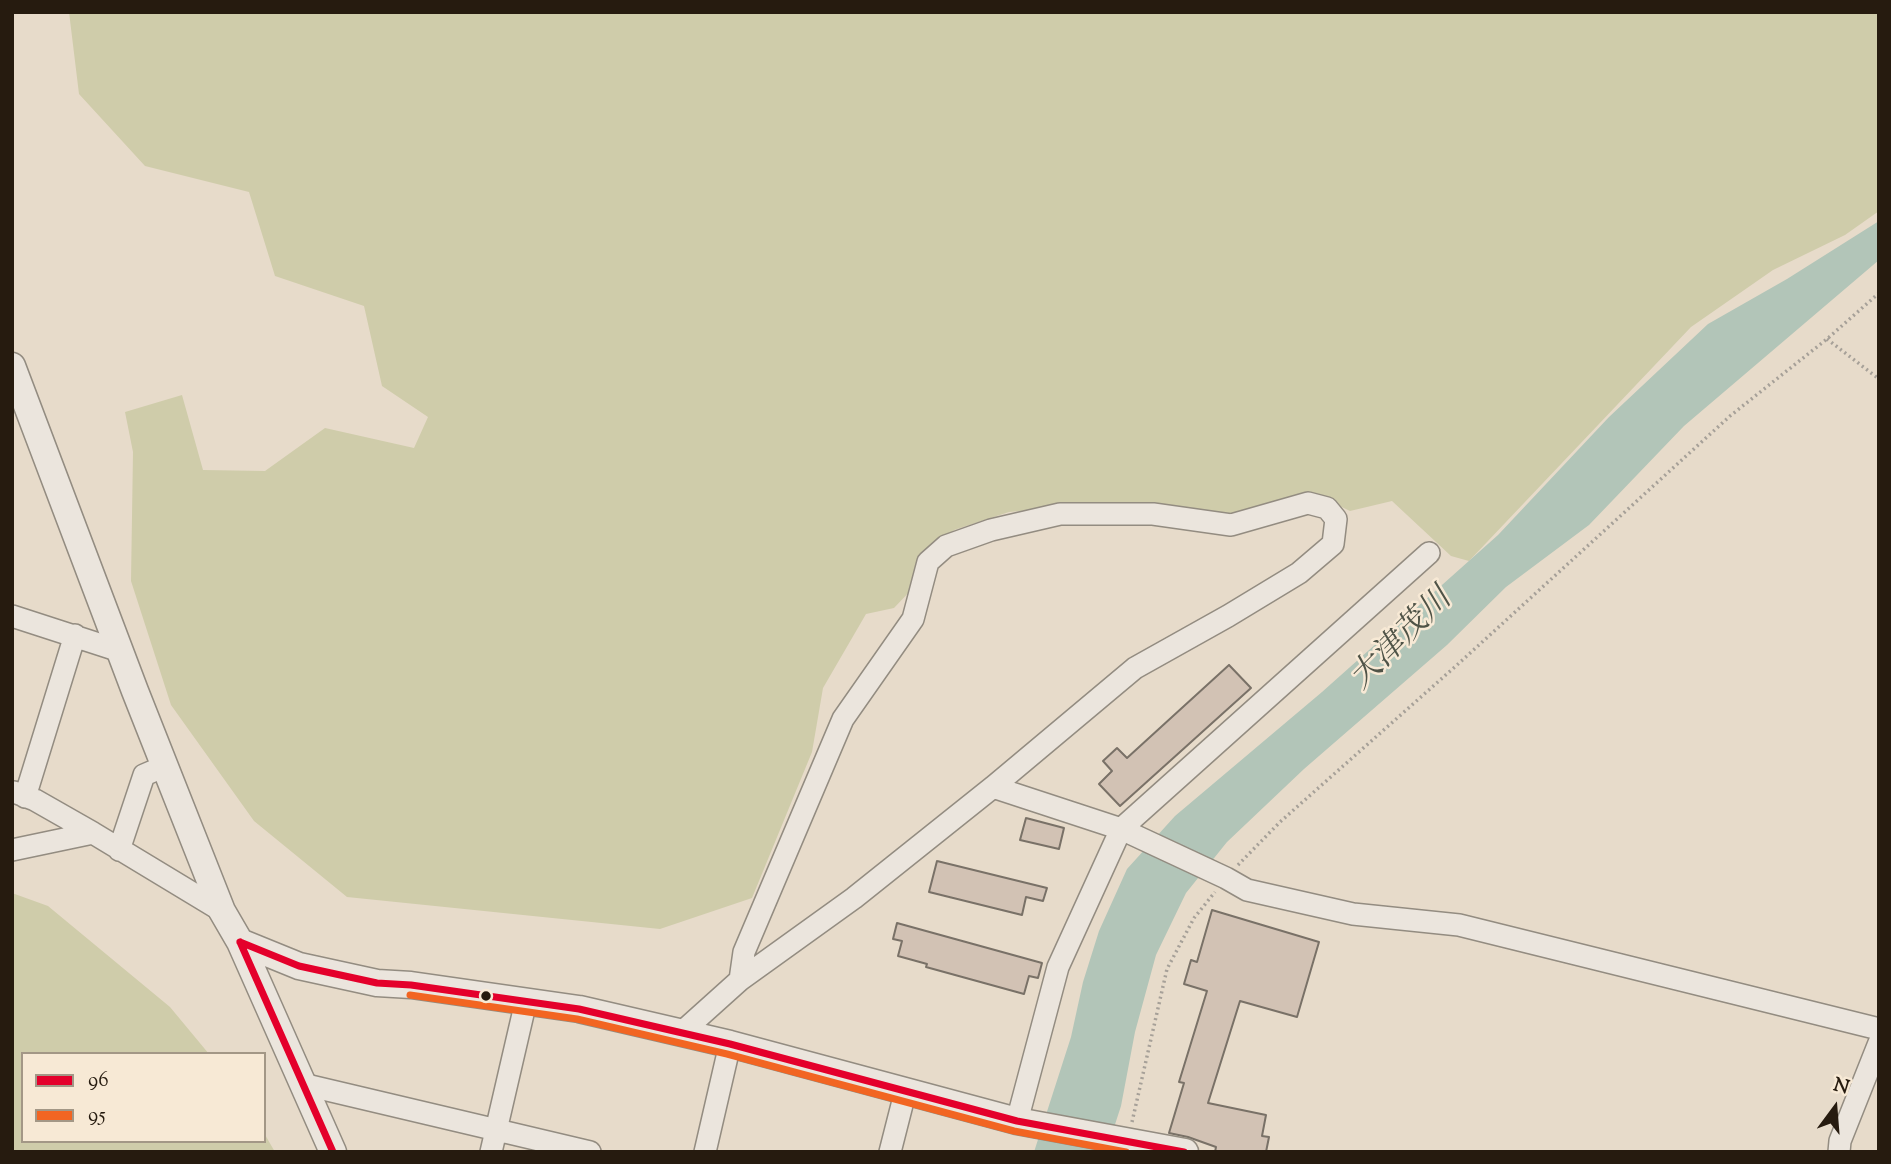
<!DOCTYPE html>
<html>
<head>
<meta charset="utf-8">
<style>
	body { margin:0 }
	#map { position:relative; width:1891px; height:1164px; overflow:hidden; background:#e7dbca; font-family:"Sorts Mill Goudy",serif }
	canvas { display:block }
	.frame { position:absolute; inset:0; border:14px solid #261b0f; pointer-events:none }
	.legend { position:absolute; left:21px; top:1052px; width:245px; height:91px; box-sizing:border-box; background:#f7e9d5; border:2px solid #a39786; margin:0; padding:9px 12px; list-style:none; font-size:21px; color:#261b0f }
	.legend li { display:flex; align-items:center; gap:14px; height:35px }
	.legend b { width:35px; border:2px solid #a39786 }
	.north { position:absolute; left:1800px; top:1073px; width:70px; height:70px; -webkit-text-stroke:5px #f7e9d5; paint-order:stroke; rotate:16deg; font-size:19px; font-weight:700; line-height:28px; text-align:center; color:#261b0f }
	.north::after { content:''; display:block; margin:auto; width:24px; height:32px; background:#261b0f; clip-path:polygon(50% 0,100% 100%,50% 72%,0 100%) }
</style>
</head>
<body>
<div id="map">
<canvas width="1891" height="1164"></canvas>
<div class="frame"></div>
<ul class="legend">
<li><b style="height:9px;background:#e4002b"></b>96</li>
<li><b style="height:9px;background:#f26522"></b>95</li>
</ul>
<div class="north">N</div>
</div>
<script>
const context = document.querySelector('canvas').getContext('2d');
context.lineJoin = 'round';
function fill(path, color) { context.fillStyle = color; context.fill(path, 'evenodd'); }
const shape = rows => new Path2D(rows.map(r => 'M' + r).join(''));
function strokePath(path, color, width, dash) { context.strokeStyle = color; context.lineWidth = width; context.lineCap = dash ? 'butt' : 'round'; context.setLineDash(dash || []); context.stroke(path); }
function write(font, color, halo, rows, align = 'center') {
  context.font = font + ' "Sorts Mill Goudy","Noto Serif JP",serif'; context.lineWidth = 5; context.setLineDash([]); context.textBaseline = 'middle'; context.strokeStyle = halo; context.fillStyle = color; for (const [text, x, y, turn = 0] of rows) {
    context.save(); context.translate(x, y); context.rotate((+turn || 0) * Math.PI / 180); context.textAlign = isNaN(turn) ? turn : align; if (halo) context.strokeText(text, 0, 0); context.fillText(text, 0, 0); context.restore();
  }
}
fill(shape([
	[69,12,1879,12,1879,211,1845,235,1773,270,1691,327,1469,561,1451,556,1392,501,1350,511,1317,495,1236,517,1088,505,1009,512,954,530,933,554,933,567,894,608,866,614,823,688,812,752,752,898,660,929,347,897,254,821,171,705,131,581,133,452,125,412,182,395,203,470,265,471,325,428,414,448,428,417,382,386,364,306,275,276,249,192,145,166,79,94],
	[12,893,48,906,170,1007,209,1054,23,1054,23,1141,264,1141,264,1133,275,1152,12,1152]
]), '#cfccaa');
fill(shape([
	[1879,221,1879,260,1684,426,1589,525,1506,587,1447,645,1304,769,1227,842,1186,893,1156,955,1135,1032,1121,1106,1106,1152,1034,1152,1071,1037,1083,982,1099,931,1127,869,1175,816,1322,692,1498,535,1609,417,1708,324,1787,279]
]), '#b2c5b8');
const building = shape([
	[1229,665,1251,688,1120,806,1099,784,1112,771,1103,761,1117,748,1127,758,1229,665],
	[1026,818,1064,828,1059,849,1020,840,1026,818],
	[937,861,1047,888,1043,901,1026,897,1022,915,929,892,937,861],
	[1212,910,1319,942,1297,1017,1240,1001,1208,1103,1266,1115,1262,1136,1269,1137,1266,1152,1215,1152,1216,1147,1188,1137,1169,1133,1184,1083,1179,1082,1207,991,1184,984,1191,960,1197,962,1212,910],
	[897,923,1042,963,1038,978,1029,976,1024,994,926,967,927,964,898,956,902,941,893,939,897,923]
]);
fill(building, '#d2c2b4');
strokePath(building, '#797167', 2);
const minor = shape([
	[12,616,120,651],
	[993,787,1121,829,1226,878,1247,890,1353,914,1459,925,1879,1029],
	[14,792,35,800,93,833],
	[25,797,75,635],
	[12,850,93,833,222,911],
	[119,850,144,775,165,766],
	[681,1033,740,980,854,898,993,787,1135,668,1228,616,1299,573,1333,544,1336,519,1327,508,1308,503,1231,525,1153,514,1060,514,991,530,946,546,928,562,913,619,843,719,744,952,740,980],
	[302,1084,590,1152],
	[1017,1121,1058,967,1121,829,1429,553],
	[491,1152,526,1001],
	[705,1152,730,1044],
	[890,1152,905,1093],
	[1839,1152,1840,1141,1879,1043]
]);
const tertiary = shape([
	[12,366,135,691,222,911,240,942,333,1152],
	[240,942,299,966,377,983,411,985,579,1009,730,1044,1017,1121,1185,1152]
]);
strokePath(minor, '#938c81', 24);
strokePath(tertiary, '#938c81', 29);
strokePath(shape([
	[1827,339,1879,379],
	[1238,865,1280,822,1457,665,1730,416,1827,339,1879,293],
	[1132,1122,1167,969,1194,918,1215,892]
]), '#a6a098', 3.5, [2, 3.5]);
strokePath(minor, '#ebe5dd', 21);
strokePath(tertiary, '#ebe5dd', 26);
strokePath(shape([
	[240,942,299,966,377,983,411,985,579,1009,730,1044,1017,1121,1184,1152],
	[240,942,333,1152]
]), '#e4002b', 7);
strokePath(shape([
	[410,995,577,1019,727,1054,1014,1131,1126,1152]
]), '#f26522', 7);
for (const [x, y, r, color] of [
	[486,996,6,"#261b0f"]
]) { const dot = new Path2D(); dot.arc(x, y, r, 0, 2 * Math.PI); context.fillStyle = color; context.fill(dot); strokePath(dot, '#f7e9d5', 2.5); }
write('italic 32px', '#4f5347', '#f7e9d5', [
	["大津茂川",1403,641,-45]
]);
</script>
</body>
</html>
